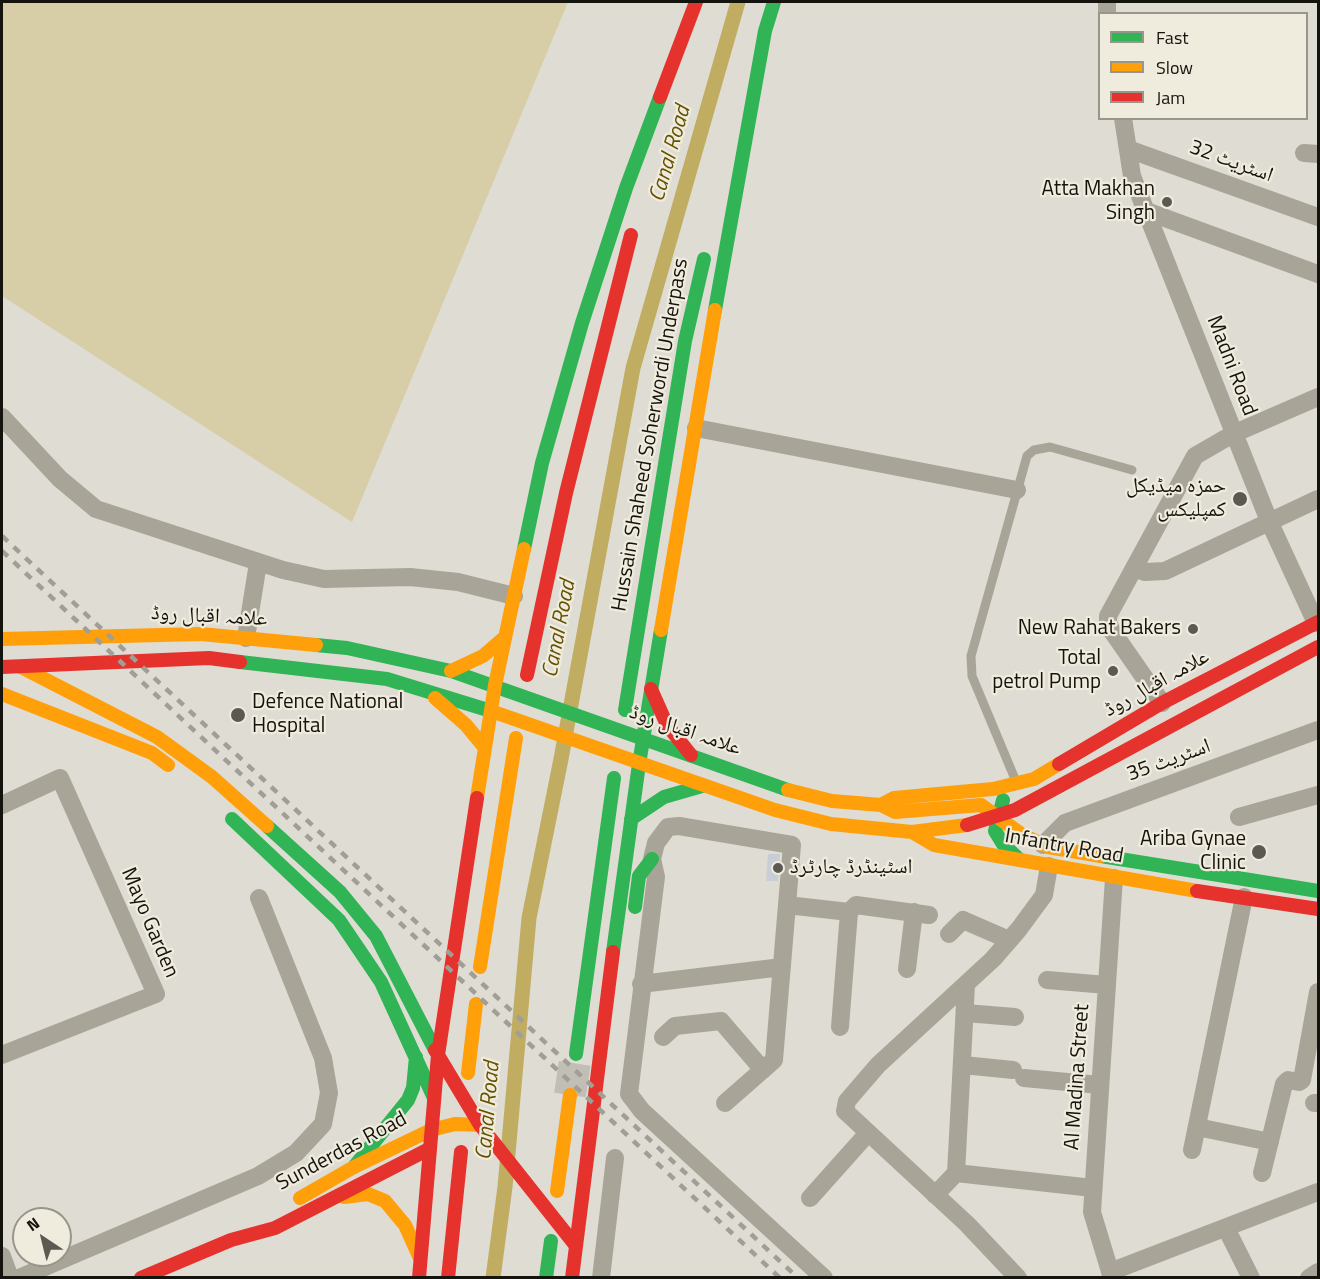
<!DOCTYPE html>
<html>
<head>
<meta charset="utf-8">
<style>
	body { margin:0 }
	#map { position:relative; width:1320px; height:1279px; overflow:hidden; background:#dfdcd4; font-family:"Titillium Web",sans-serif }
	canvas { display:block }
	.frame { position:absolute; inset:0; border:3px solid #15130e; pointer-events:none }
	.legend { position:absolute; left:1098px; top:12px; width:210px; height:108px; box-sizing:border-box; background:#f0ecdd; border:2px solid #98958a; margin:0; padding:8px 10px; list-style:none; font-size:18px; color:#15130e }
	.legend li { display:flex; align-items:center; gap:12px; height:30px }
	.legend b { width:30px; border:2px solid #98958a }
	.north { position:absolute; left:12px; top:1207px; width:60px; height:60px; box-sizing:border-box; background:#f0ecdd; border:2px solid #98958a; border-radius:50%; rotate:325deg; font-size:16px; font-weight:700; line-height:24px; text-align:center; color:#15130e }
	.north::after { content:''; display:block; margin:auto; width:21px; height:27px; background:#5c5953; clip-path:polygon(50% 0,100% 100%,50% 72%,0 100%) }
</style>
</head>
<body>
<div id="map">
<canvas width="1320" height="1279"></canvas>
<div class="frame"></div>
<ul class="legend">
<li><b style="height:8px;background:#30b455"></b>Fast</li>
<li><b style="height:8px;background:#ff9f0a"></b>Slow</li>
<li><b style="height:8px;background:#e5322d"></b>Jam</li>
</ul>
<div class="north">N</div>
</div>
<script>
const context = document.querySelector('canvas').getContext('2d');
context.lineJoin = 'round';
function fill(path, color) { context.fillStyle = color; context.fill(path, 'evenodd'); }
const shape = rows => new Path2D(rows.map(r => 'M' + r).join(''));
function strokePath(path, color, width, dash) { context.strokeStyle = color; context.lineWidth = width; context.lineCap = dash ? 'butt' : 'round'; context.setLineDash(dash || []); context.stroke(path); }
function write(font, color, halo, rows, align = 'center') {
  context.font = font + ' "Titillium Web","Noto Naskh Arabic",sans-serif'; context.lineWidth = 4.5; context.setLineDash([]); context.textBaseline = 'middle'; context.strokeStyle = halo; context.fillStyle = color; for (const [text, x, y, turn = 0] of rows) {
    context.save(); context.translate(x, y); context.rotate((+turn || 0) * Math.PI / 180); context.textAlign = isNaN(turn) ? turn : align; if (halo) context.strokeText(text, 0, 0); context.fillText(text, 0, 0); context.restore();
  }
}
fill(shape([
	[2,2,568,2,352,522,2,296]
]), '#d7cda7');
strokePath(shape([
	[493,1278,505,1187,529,918,561,759,633,368,738,2]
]), '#c0ad61', 15);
fill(shape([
	[768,854,780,854,778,881,766,881]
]), '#c9cdd6');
strokePath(shape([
	[570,1095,576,1054]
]), '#c1beb6', 32, [32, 16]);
strokePath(shape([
	[1015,779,972,676,971,656,1027,456,1034,450,1050,447,1132,470]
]), '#a8a598', 9);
strokePath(shape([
	[1107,2,1107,14],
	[1123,118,1132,176,1269,521,1316,623],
	[1128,149,1318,217],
	[1304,153,1318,154],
	[1146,211,1318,274],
	[2,417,60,479,96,509,283,570,324,579,410,577,458,582,514,596],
	[696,428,1017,490],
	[1134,568,1145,572,1165,571,1318,499],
	[246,638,258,563],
	[1162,703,1112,631,1108,623,1108,616,1195,456,1233,434,1318,397],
	[2,805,60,778,156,994,2,1055],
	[1239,817,1318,795],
	[1043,845,1065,823,1318,730],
	[787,905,849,912,856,905,929,915],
	[949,934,963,920,1009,940],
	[907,969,914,912],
	[1047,980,1107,985],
	[641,984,782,967],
	[965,1013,1015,1017],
	[840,1027,849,912],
	[663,1037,675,1026,721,1021,763,1070],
	[963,1065,1013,1070],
	[1024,1078,1100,1085],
	[725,1103,774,1060,792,845,679,826,668,827,656,843,652,859,656,877,629,1094,642,1111,824,1278],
	[1314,1103,1318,1103],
	[1197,1127,1270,1142],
	[1192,1150,1244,897],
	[956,1173,1093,1188],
	[1262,1173,1284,1084,1288,1080,1299,1082,1302,1080,1318,992],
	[935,1195,956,1173,966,985],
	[810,1198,868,1133],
	[1226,1228,1251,1278],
	[2,1256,10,1278],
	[1110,1272,1318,1192],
	[19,1278,258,1176,296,1153,323,1124,329,1093,323,1058,259,898],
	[601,1278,615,1158],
	[1018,1278,967,1224,845,1111,847,1101,878,1065,993,959,1019,929,1044,895,1049,866],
	[1112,1278,1092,1212,1114,878],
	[1309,1278,1318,1272]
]), '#a8a598', 18);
strokePath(shape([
	[715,310,765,31,774,2],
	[524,549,542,463,582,323,626,188,660,97],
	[316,645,347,648,451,671,788,790],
	[240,662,387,679,491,711],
	[625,710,685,341,704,259],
	[1003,800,995,831,1003,844,1020,860],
	[232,819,339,920,381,982,434,1098],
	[631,819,664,797,702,786],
	[267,826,340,892,376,936,435,1050],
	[1101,856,1318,891],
	[635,907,639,876,652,859],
	[613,952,639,764,661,630],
	[576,1054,614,778],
	[354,1167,408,1100,413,1088,416,1057],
	[546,1278,551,1241]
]), '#30b455', 14);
strokePath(shape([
	[661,630,715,310],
	[2,639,201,634,316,645],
	[21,667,157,737,212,777,267,826],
	[451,671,483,656,505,637],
	[2,694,152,753,168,765],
	[435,698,466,725,485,748],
	[491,711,775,810,831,824,912,832,967,825],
	[788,790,832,801,881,805,894,798,993,789,1034,779,1059,764],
	[477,798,495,685,524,549],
	[881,805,895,812,981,805,1021,834,1048,847,1101,856],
	[912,832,934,845,1197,891],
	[480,967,516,738],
	[468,1073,476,1004],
	[557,1191,570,1095],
	[344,1197,368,1194,385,1201,405,1225,419,1256],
	[300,1198,354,1167,431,1130,455,1124,480,1125]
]), '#ff9f0a', 14);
strokePath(shape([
	[660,97,696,2],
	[2,667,209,658,240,662],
	[527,675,566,493,631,235],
	[651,689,667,725,691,755],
	[1059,764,1162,703,1318,622],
	[967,825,1015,810,1318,647],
	[1197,891,1318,909],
	[435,1050,480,1125,576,1246],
	[141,1278,231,1240,275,1228,429,1149],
	[419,1278,438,1055,477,798],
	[448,1278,461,1152],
	[572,1278,613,952]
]), '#e5322d', 14);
strokePath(shape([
	[2,536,798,1278],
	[2,551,780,1278]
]), '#a09e95', 4.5, [8, 8]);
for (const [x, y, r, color] of [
	[1167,202,6,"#5c5953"],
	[1240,499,8,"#5c5953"],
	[1193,629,6,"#5c5953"],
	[1113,671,6,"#5c5953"],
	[238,715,8,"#5c5953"],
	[1259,852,8,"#5c5953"],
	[778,868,6,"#5c5953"]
]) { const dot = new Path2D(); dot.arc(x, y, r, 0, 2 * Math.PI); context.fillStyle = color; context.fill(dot); strokePath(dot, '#f0ecdd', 2); }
write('21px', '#15130e', '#f0ecdd', [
	["اسٹریٹ 32",1231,162,20],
	["Madni Road",1231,366,69],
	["Hussain Shaheed Soherwordi Underpass",651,435,-80],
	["علامہ اقبال روڈ",209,617,3],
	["علامہ اقبال روڈ",1157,684,-29],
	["علامہ اقبال روڈ",685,731,19],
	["اسٹریٹ 35",1169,761,-20],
	["Infantry Road",1064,847,10],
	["Mayo Garden",149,923,67],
	["Al Madina Street",1078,1077,-86],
	["Sunderdas Road",342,1152,-28]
]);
write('21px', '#15130e', '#f0ecdd', [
	["Atta Makhan",1155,190],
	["Singh",1155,214],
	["حمزہ میڈیکل",1226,487],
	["کمپلیکس",1226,511],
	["New Rahat Bakers",1181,629],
	["Total",1101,659],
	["petrol Pump",1101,683],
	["Defence National",252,703,"left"],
	["Hospital",252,727,"left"],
	["Ariba Gynae",1246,840],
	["Clinic",1246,864],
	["اسٹینڈرڈ چارٹرڈ",790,868,"left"]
], 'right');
write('italic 22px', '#645200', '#f0ecdd', [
	["Canal Road",671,154,-74],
	["Canal Road",560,629,-79],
	["Canal Road",489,1111,-85]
]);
</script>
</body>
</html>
